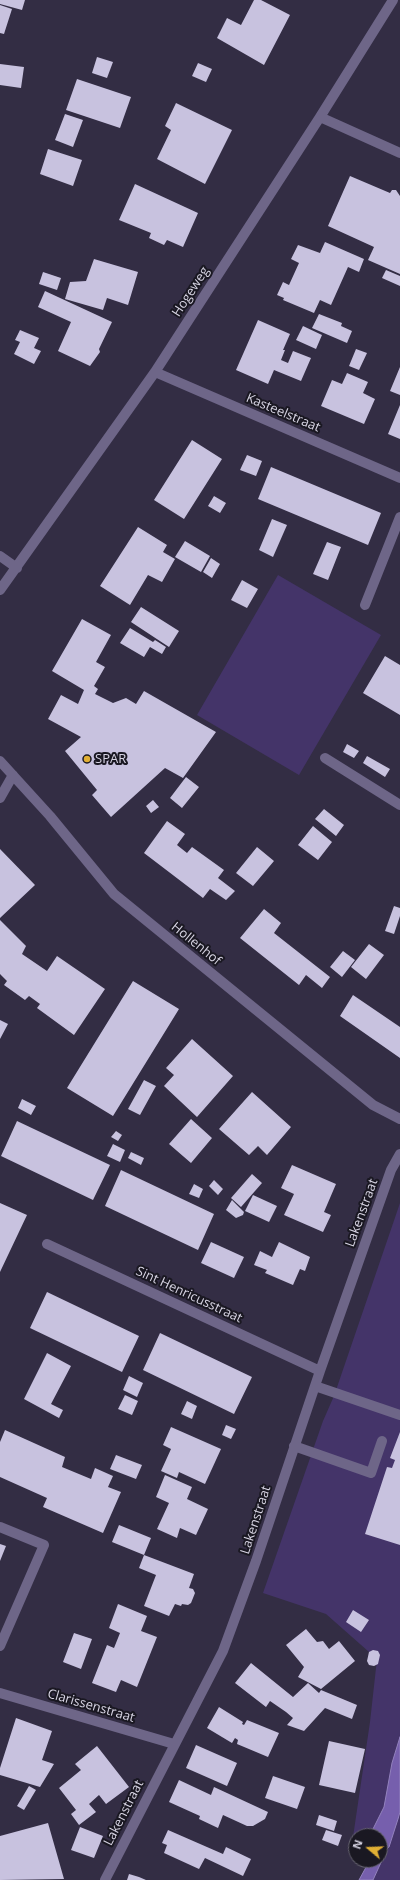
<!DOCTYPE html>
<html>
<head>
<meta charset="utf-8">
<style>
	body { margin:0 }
	#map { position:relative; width:400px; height:1880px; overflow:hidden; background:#332d44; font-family:"Open Sans",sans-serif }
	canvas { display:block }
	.north { position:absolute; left:348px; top:1828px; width:40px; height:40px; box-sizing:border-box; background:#1a1822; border:1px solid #666470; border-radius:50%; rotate:289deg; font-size:11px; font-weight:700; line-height:16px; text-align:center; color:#d8d5e4 }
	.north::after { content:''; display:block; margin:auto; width:14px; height:18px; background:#e1af34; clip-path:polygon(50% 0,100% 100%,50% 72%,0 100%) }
</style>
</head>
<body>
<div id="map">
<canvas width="400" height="1880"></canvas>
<div class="north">N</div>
</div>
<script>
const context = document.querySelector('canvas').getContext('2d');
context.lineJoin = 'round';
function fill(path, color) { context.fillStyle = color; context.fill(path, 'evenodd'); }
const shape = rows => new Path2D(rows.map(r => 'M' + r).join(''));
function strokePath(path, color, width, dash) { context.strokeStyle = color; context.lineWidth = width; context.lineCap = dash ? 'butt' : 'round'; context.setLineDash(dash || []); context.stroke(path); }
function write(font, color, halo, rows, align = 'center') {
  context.font = font + ' "Open Sans",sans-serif'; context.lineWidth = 4; context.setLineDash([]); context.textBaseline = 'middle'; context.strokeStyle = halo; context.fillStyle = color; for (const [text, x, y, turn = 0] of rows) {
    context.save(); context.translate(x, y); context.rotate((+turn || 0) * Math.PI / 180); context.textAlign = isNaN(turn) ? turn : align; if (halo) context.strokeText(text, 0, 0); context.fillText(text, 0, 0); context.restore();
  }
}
fill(shape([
	[278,575,381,635,299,775,197,715],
	[400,1203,400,1880,364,1880,380,1860,380,1836,356,1836,356,1841,353,1837,370,1722,377,1659,326,1614,263,1593,323,1421,334,1396]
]), '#443469');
const water = shape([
	[400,1737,400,1812,398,1819,389,1847,382,1852,383,1858,373,1880,359,1880,370,1860,380,1860,380,1836,371,1836,371,1833,384,1807,392,1763,400,1737]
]);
fill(water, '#765fad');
strokePath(water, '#9382be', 1);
fill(shape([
	[0,0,25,0,22,10,0,4],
	[254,0,261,0,290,15,264,65,217,38,227,18,241,25],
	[0,5,12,9,4,34,0,33],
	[97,57,113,62,107,78,92,73],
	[198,63,212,69,206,82,192,76],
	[0,64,24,67,21,88,0,85],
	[77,79,131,97,120,128,66,110],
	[176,103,232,130,205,184,157,159,171,130,165,126],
	[65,114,83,120,73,147,55,140],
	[48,149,82,160,73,186,40,174],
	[350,176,390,193,392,190,396,190,400,196,400,274,368,260,374,247,328,226],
	[135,184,198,213,183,247,167,240,164,245,149,238,151,233,119,220],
	[325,242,364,259,359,272,348,267,331,305,320,300,314,313,283,300,284,298,277,295,283,282,289,285,299,263,291,259,298,245,320,253],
	[94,259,138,272,128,305,107,298,103,310,65,299,70,282,86,281],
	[386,270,400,276,400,286,382,278],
	[43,272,61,278,57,290,39,284],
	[45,291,112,322,99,349,100,352,90,366,58,351,71,322,38,307],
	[319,314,342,323,341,326,352,331,347,343,312,328],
	[258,320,290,334,283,350,285,350,281,360,288,363,293,351,311,358,301,381,274,370,268,384,236,370],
	[303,326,322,335,316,349,296,340],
	[20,330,39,338,34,348,41,351,34,364,14,354,20,342,15,340],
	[356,349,367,353,359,370,349,366],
	[400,367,400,395,390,391],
	[347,373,368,382,363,393,375,399,364,424,321,406,332,380,342,384],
	[400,405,400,439,388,434],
	[192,440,222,459,184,519,154,500],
	[247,455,262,461,256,476,240,470],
	[271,467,381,513,368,545,258,499],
	[214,496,226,503,220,513,208,506],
	[272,519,287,525,273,557,259,550],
	[138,527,167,545,163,552,175,559,162,582,148,575,130,605,100,586],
	[185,541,210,556,201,572,175,557],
	[327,542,341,547,328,580,313,574],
	[211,558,220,564,212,578,203,572],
	[242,580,258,589,247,608,231,600],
	[141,607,179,631,169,647,131,622],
	[82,619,111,635,96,662,105,667,94,686,98,689,95,694,113,703,126,698,136,704,144,691,216,732,183,778,165,768,111,817,92,795,97,790,65,751,81,737,48,719,61,695,78,704,84,690,52,671],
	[130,628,153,642,155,640,166,647,162,654,150,647,144,657,120,643],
	[385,656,400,665,400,715,363,693],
	[347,744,359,751,354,758,343,752],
	[367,756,390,769,385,777,363,763],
	[186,777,199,787,182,808,170,798],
	[153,800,159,807,151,813,146,806],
	[324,809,344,825,336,836,315,819],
	[167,821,185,834,177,845,187,853,192,847,224,870,218,878,235,891,226,900,210,889,203,898,144,853],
	[313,826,332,842,318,860,298,845],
	[257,847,274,861,253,886,236,873],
	[0,849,35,885,0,918],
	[394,906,400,908,400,916,394,934,385,931],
	[264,909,281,923,274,933,330,977,322,988,306,975,299,985,240,938],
	[0,920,26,946,22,954,47,971,57,956,105,989,74,1035,37,1008,40,1004,29,996,25,1000,4,985,7,981,0,974],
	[369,944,384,955,366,979,351,967],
	[343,951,355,960,342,977,330,967],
	[133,981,179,1009,113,1116,67,1088],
	[353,995,400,1027,400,1058,340,1016],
	[0,1020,8,1024,0,1039],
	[192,1039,233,1076,197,1117,164,1086,174,1075,166,1068],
	[144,1080,156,1086,140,1115,128,1109],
	[252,1092,291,1127,267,1155,258,1146,249,1155,219,1129],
	[22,1099,36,1106,31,1115,18,1108],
	[191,1119,212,1138,191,1163,169,1144],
	[17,1121,110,1165,93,1200,1,1156],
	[116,1131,122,1135,118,1141,111,1137],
	[113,1144,125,1150,120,1162,107,1156],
	[131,1152,144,1158,141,1165,128,1158],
	[292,1165,336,1184,324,1212,331,1215,323,1232,284,1215,294,1194,281,1188],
	[121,1170,214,1214,198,1250,105,1206],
	[252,1174,262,1183,241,1207,231,1198],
	[214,1180,223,1189,218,1195,209,1186],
	[194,1184,203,1189,199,1198,189,1194],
	[253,1195,277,1206,269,1222,245,1211],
	[232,1200,244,1212,243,1215,236,1218,226,1210],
	[0,1203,27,1215,0,1272],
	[211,1242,244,1257,234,1278,201,1263],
	[279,1242,310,1257,305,1271,300,1269,293,1285,265,1273,267,1270,254,1265,260,1251,272,1257],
	[47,1292,139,1336,122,1372,30,1328],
	[160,1333,252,1377,234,1414,143,1370],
	[47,1353,71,1366,51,1404,63,1410,59,1418,24,1399],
	[129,1376,143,1383,137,1397,123,1390],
	[125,1395,138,1401,132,1415,118,1409],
	[187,1401,197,1406,192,1419,181,1414],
	[226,1425,236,1429,231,1439,222,1435],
	[171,1427,221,1449,205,1484,179,1472,177,1478,161,1471,171,1449,163,1445],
	[5,1430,65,1457,62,1467,91,1479,95,1468,113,1476,108,1487,121,1492,103,1533,43,1507,47,1498,0,1477,0,1442],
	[400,1432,400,1545,365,1534,387,1467,392,1468,395,1460,390,1458],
	[116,1455,142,1465,136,1479,110,1469],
	[165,1475,192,1487,187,1499,208,1509,196,1535,180,1528,177,1538,157,1529,169,1503,156,1497],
	[119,1525,151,1538,144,1555,112,1542],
	[0,1544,6,1546,0,1561],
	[144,1555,194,1574,189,1588,193,1589,195,1593,191,1603,188,1605,182,1604,181,1606,175,1604,169,1616,144,1606,156,1575,139,1568],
	[118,1604,147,1616,141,1631,157,1637,137,1687,121,1680,116,1692,92,1683,107,1645,114,1648,120,1633,109,1628],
	[353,1610,369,1620,361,1632,346,1622],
	[306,1629,317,1642,323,1641,329,1649,339,1641,355,1661,321,1689,298,1677,304,1667,286,1645],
	[74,1633,92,1639,81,1669,63,1662],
	[373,1650,378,1651,380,1655,378,1664,374,1666,369,1665,367,1661,369,1652],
	[251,1663,293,1697,308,1683,319,1693,321,1690,357,1705,352,1719,325,1708,304,1731,287,1725,293,1718,286,1712,270,1701,266,1707,235,1683],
	[219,1707,243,1722,242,1724,244,1725,247,1720,279,1733,268,1757,237,1744,238,1740,235,1738,232,1743,207,1728],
	[16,1718,52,1731,42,1760,54,1764,40,1787,0,1775,0,1768],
	[329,1741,365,1749,355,1793,319,1785],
	[196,1745,237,1763,227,1786,186,1768],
	[97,1746,129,1787,106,1804,99,1795,89,1804,96,1812,79,1825,71,1814,76,1810,59,1788,81,1770,75,1764],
	[273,1776,305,1787,297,1809,265,1798],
	[179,1780,211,1795,214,1787,268,1812,265,1819,253,1826,247,1826,223,1815,218,1828,199,1819,200,1816,169,1802],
	[29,1786,36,1790,24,1810,17,1806],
	[319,1815,337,1821,334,1831,316,1825],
	[48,1823,64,1879,0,1880,0,1836],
	[80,1827,103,1836,94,1858,71,1850],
	[168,1830,223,1854,226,1847,251,1859,243,1876,205,1858,199,1869,164,1853,167,1845,162,1843],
	[326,1830,342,1835,338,1846,322,1840],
	[129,1874,139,1877,146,1880,127,1880]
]), '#c8c2df');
strokePath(shape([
	[320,117,400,153],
	[155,372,400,478],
	[0,556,17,568],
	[0,590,155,372,320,117,393,0],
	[365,605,400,517],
	[325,758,400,805],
	[0,761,50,816,114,894,373,1105,400,1119],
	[0,798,13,775],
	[47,1244,320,1371],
	[315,1386,400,1415],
	[294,1446,371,1473,382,1441],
	[0,1527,44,1545,0,1646],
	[0,1693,174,1744],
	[105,1880,223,1651,256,1561,320,1371,391,1170,400,1154]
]), '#6e6688', 10);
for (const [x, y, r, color] of [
	[87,759,4,"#e1af34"]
]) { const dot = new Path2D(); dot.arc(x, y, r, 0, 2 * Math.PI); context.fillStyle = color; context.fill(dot); strokePath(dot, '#1a1822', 1.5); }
write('13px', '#d8d5e4', '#1a1822', [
	["Hogeweg",191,292,-57],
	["Kasteelstraat",283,413,23],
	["Hollenhof",196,944,39],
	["Lakenstraat",362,1213,-70],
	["Sint Henricusstraat",189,1295,25],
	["Lakenstraat",256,1520,-72],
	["Clarissenstraat",91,1706,16],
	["Lakenstraat",124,1813,-63]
]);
write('13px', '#d8d5e4', '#1a1822', [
	["SPAR",95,759]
], 'left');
</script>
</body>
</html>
